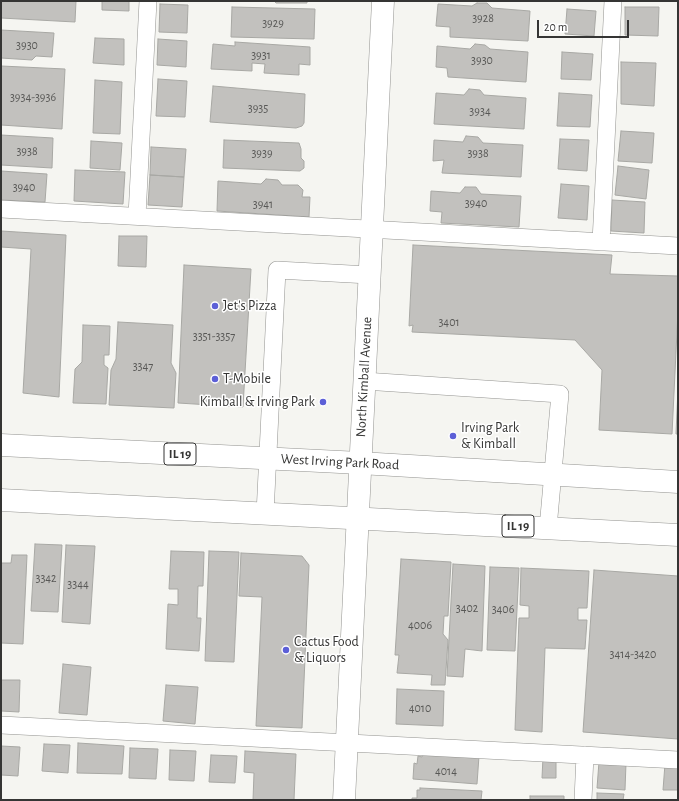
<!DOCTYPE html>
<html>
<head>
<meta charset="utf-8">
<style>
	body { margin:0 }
	#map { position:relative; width:679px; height:801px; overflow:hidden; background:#f5f5f1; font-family:"Alegreya Sans",sans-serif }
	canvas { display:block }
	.frame { position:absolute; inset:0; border:2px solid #353534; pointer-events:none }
	.scale { position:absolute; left:537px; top:20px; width:92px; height:18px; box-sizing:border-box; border:2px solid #353534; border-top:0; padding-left:5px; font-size:12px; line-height:14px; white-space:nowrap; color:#353534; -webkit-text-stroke:3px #fff; paint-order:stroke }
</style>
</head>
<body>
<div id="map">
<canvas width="679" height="801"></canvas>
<div class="frame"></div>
<div class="scale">20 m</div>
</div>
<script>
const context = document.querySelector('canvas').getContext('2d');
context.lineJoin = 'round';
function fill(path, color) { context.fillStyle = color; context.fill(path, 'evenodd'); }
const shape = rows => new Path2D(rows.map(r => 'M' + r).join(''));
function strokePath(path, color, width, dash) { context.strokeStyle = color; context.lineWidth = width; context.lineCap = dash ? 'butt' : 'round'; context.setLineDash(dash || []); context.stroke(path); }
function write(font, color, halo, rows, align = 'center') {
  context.font = font + ' "Alegreya Sans",sans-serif'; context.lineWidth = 3; context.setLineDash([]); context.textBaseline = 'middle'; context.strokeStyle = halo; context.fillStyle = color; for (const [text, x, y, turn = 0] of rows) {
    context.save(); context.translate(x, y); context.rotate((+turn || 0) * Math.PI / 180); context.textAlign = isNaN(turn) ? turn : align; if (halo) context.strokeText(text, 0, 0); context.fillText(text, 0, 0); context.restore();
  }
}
const building = shape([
	[1,1,76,1,75,22,1,18,1,1],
	[102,1,129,1,129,11,102,10,102,1],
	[274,1,307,1,307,3,276,3,274,1],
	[477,3,487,3,492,8,530,11,528,41,450,37,450,27,436,26,438,4,472,6,477,3],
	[160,4,188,5,187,33,159,32,160,4],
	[232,7,315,9,314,39,231,37,232,7],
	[625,7,659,7,658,36,625,35,625,7],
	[567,9,596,11,594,36,565,34,567,9],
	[1,30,54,33,52,57,36,56,32,60,1,58,1,30],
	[95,38,124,39,124,65,93,63,95,38],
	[158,39,187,41,186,67,157,65,158,39],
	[235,42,310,47,310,65,299,64,299,75,264,73,265,64,252,63,252,71,211,69,213,44,235,46,235,42],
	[475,44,485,45,490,49,528,52,526,82,448,77,447,68,436,67,437,46,470,49,475,44],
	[562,52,593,54,591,80,561,79,562,52],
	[621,62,656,63,654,106,621,104,621,62],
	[1,66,65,69,62,129,1,125,1,66],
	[158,79,187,81,185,117,156,116,158,79],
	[95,80,122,82,120,134,93,133,95,80],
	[213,86,305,94,304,123,302,126,296,128,210,122,213,86],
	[469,89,480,90,484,95,526,98,524,129,434,124,436,93,464,95,469,89],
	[559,93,592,95,590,127,557,126,559,93],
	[621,131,654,133,652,163,618,161,621,131],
	[1,135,53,138,52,168,1,165,1,135],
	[466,136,478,137,483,143,523,145,521,177,442,173,444,160,433,161,434,140,463,142,466,136],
	[560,139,589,140,587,171,558,169,560,139],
	[224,140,299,143,301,149,301,158,304,161,304,168,300,171,223,168,224,140],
	[91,141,122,143,120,170,90,168,91,141],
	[151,147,186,149,184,177,150,175,151,147],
	[618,166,649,170,646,199,615,195,618,166],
	[75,170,125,172,123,204,74,201,75,170],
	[1,171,47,174,45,202,1,200,1,171],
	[150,175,184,177,182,207,148,205,150,175],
	[266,179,278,180,282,185,298,185,303,190,302,197,310,197,309,217,217,211,218,181,261,184,266,179],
	[561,184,589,186,587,220,558,218,561,184],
	[465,187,476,187,481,194,521,196,519,227,441,223,442,212,430,211,431,191,460,193,465,187],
	[612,200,645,202,644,233,611,231,612,200],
	[1,231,66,235,59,397,23,393,31,249,1,247,1,231],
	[119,236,147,236,146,267,118,266,119,236],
	[413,245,612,255,610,274,678,276,678,311,672,434,599,430,602,370,575,340,412,332,413,325,409,326,413,245],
	[184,265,251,269,243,407,178,403,184,265],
	[118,322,173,325,171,363,176,373,174,408,109,405,111,370,116,359,118,322],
	[83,325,110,326,109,355,104,355,104,365,108,368,106,404,73,403,75,369,82,362,83,325],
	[678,388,678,434,676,434,678,388],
	[35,544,62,545,58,612,31,611,35,544],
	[66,545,95,546,90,624,62,622,66,545],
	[171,551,204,552,203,586,198,586,197,618,201,618,199,651,166,649,168,604,178,605,178,589,169,589,171,551],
	[209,551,239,552,234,662,205,661,209,551],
	[241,553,302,556,309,565,302,728,256,726,262,597,239,596,241,553],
	[12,555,27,555,23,644,1,643,1,563,11,563,12,555],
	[401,559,451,562,448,616,444,616,443,634,448,640,445,685,431,685,432,675,397,673,399,655,395,655,401,559],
	[453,564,485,566,482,651,465,649,463,677,447,676,453,564],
	[490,567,519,568,515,651,487,650,490,567],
	[521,568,589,571,587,608,578,608,578,620,587,620,585,649,545,648,542,732,515,730,519,618,529,618,529,606,520,605,521,568],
	[594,570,678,576,678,739,583,732,594,570],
	[63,664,91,667,87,715,59,713,63,664],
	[1,680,20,680,19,712,1,711,1,680],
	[166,685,198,687,195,724,163,721,166,685],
	[397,689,444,691,443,726,396,724,397,689],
	[78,743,124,746,122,774,77,773,78,743],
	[44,744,70,745,68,773,42,771,44,744],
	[1,746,20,747,18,776,1,775,1,746],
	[130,748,158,749,156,779,129,778,130,748],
	[170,750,196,751,194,781,169,780,170,750],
	[245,751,296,754,294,800,253,800,254,773,244,772,245,751],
	[423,753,479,756,477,784,413,779,414,763,417,764,418,756,422,757,423,753],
	[211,755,237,756,235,783,209,782,211,755],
	[543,757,556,758,556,778,542,778,543,757],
	[599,762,626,763,625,790,597,788,599,762],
	[665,764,678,765,678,790,663,790,665,764],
	[420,788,482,791,481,800,412,800,412,798,417,798,417,790,420,790,420,788],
	[597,793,624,794,623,800,597,800,597,793],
	[530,796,564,796,564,800,530,800,530,796]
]);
fill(building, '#c2c1be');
strokePath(building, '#a8a8a4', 1);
const lane = shape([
	[1,209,678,246],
	[137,216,148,1],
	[601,242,613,1],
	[364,381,560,394,548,528],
	[265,514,277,270,369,275],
	[1,725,678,760],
	[583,800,585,755]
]);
const secondary = shape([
	[344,800,383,1]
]);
const primary = shape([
	[1,445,360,463,678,482],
	[1,500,678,535]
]);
strokePath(lane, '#939390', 18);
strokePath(secondary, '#939390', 23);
strokePath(primary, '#939390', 23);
strokePath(lane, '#fff', 17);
strokePath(secondary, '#fff', 22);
strokePath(primary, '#fff', 22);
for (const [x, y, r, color] of [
	[215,306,4,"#5c5fd7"],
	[215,379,4,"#5c5fd7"],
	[323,402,4,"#5c5fd7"],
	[453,436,4,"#5c5fd7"],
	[286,650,4,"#5c5fd7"]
]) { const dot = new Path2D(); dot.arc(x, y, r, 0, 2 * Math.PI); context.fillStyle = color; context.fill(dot); strokePath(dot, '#fff', 1.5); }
write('12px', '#585856', null, [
	["3928",483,18],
	["3929",273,23],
	["3930",27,45],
	["3931",261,55],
	["3930",482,60],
	["3934-3936",33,97],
	["3935",258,108],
	["3934",480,111],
	["3938",27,151],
	["3939",262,153],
	["3938",478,153],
	["3940",24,187],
	["3940",476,203],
	["3941",263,204],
	["3401",449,322],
	["3351-3357",214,336],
	["3347",143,366],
	["3342",46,578],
	["3344",78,584],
	["3402",467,608],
	["3406",503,609],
	["4006",420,625],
	["3414-3420",633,654],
	["4010",420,708],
	["4014",446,771]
]);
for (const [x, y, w] of [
	[180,454,32],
	[518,526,32]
]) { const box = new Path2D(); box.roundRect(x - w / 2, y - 11, w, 22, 3); context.fillStyle = '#fff'; context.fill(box); strokePath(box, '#353534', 1); }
write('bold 13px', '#353534', null, [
	["IL 19",180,454],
	["IL 19",518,526]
]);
write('14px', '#353534', '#fff', [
	["Jet's Pizza",223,306],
	["T-Mobile",223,379],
	["Kimball & Irving Park",315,402,"right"],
	["Irving Park",461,428],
	["& Kimball",461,444],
	["Cactus Food",294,642],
	["& Liquors",294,658]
], 'left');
write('14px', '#353534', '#fff', [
	["North Kimball Avenue",364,377,-87],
	["West Irving Park Road",340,462,3]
]);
</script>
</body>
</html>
